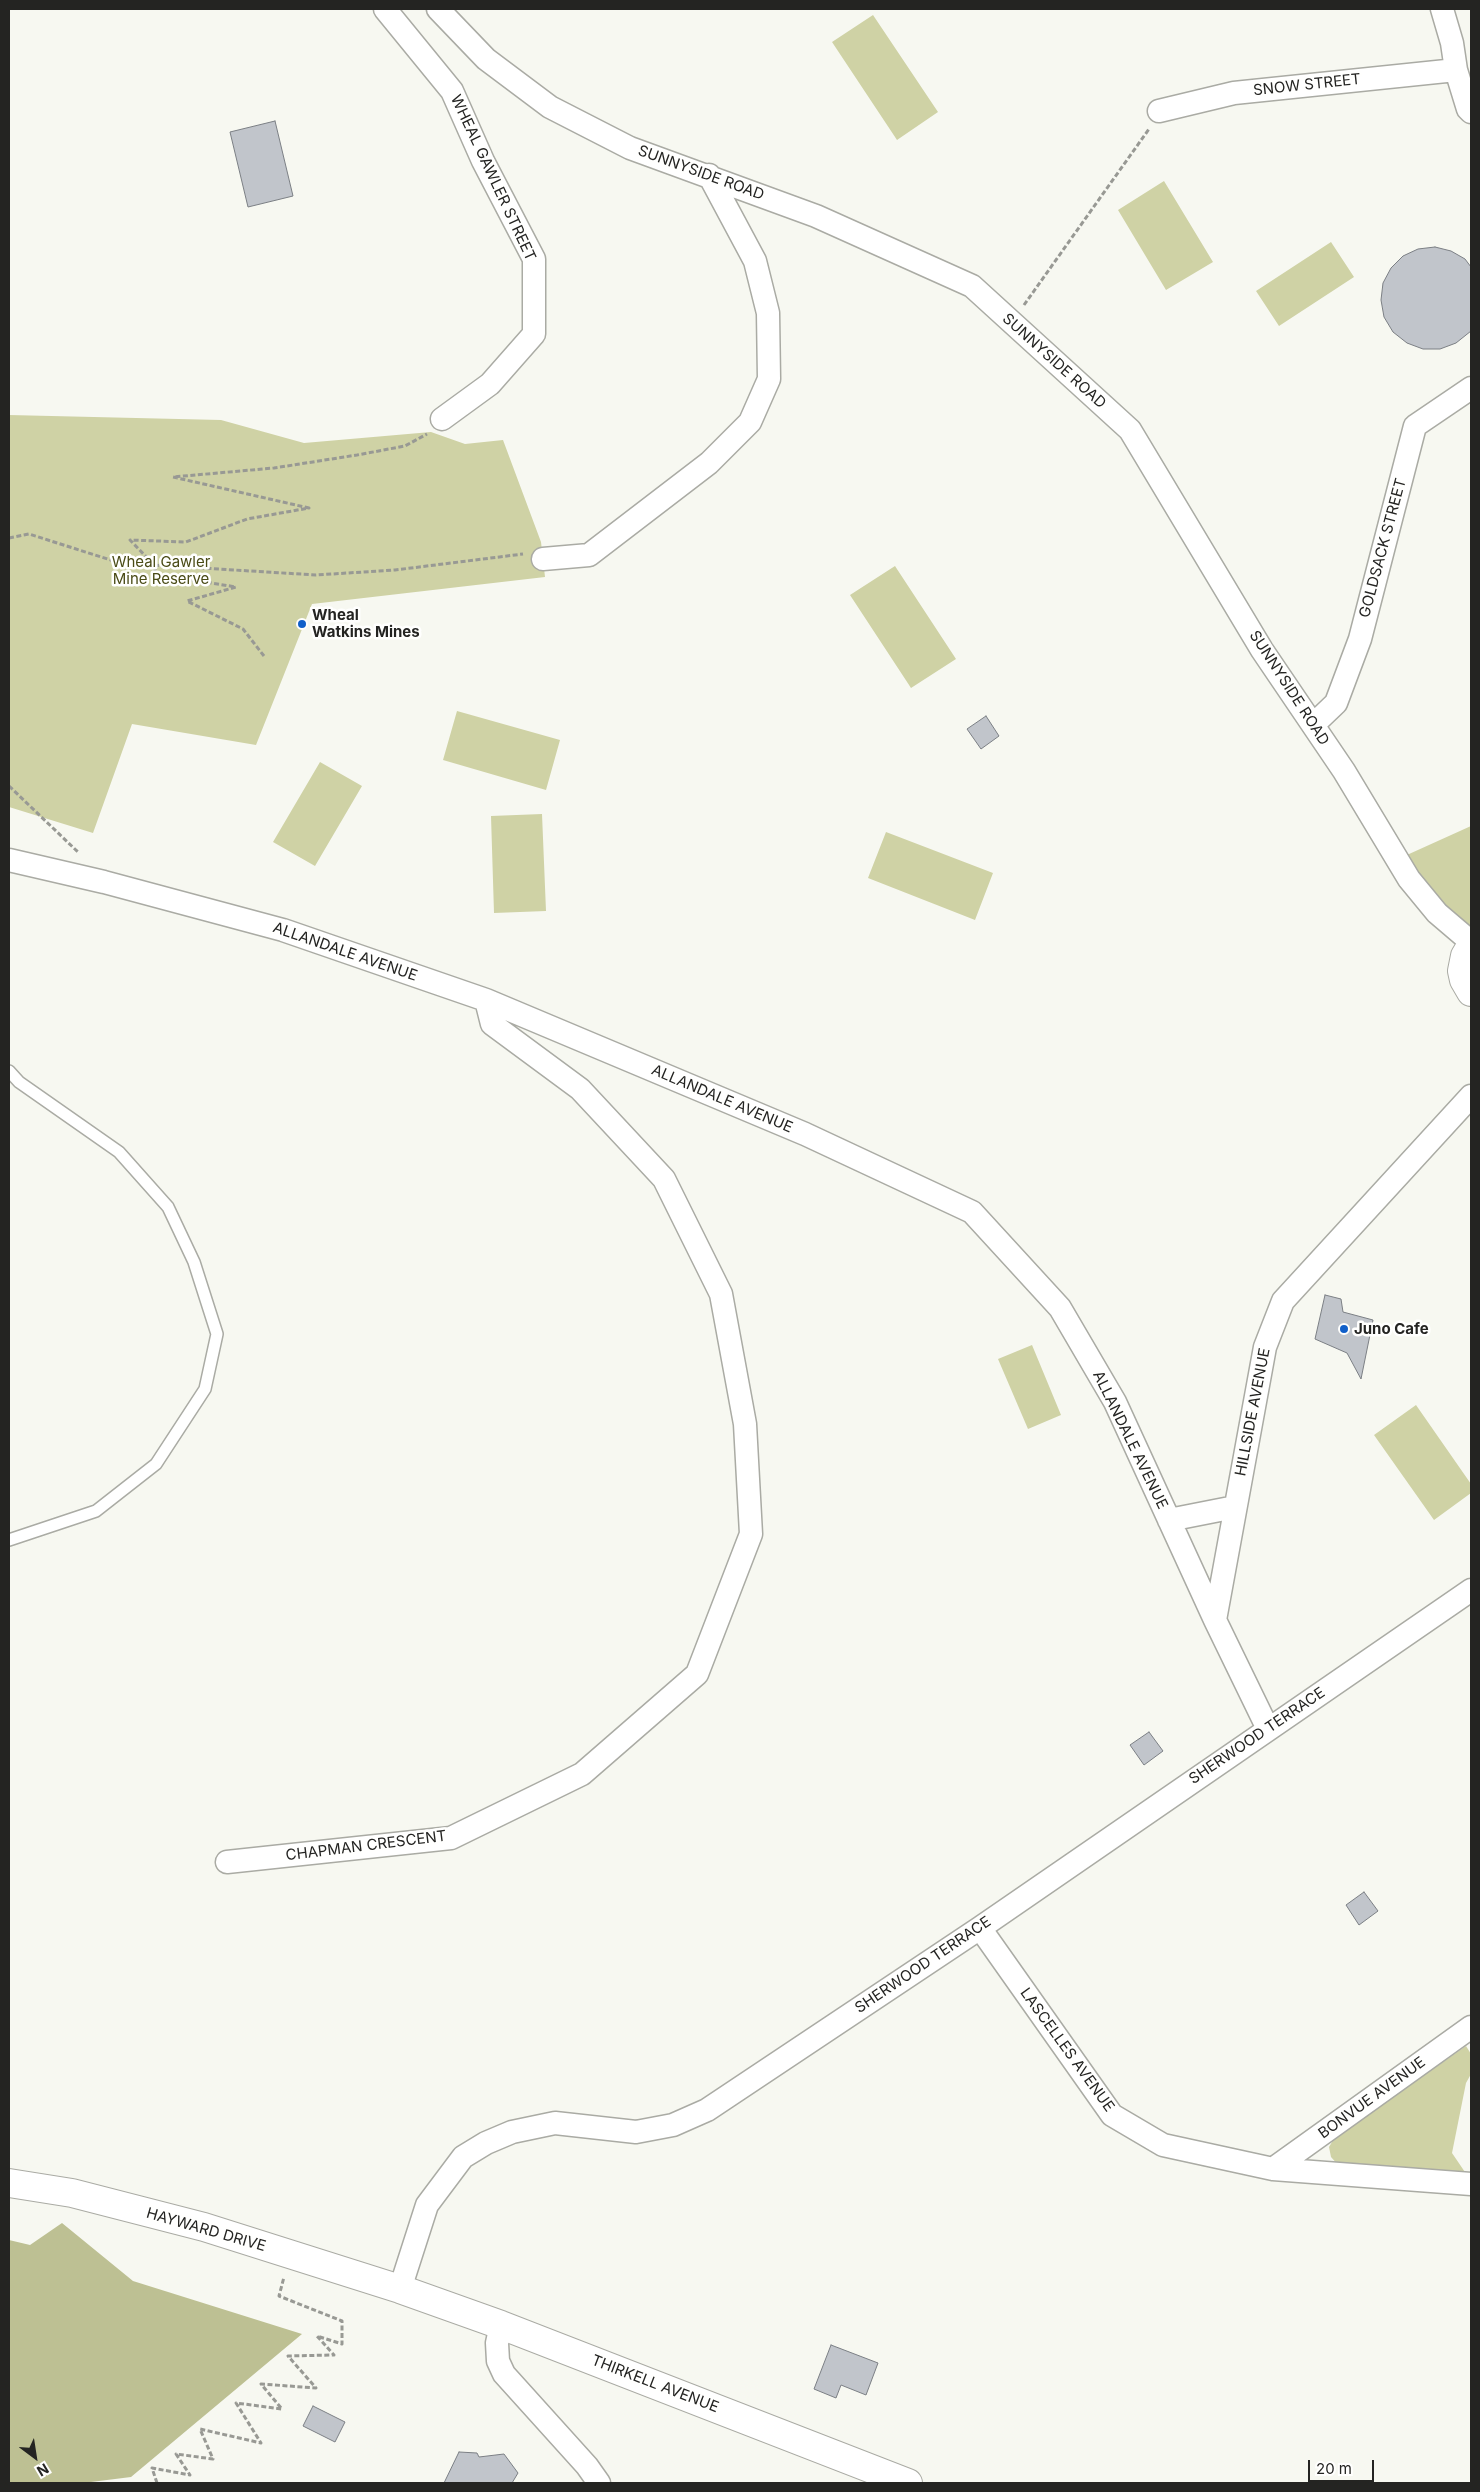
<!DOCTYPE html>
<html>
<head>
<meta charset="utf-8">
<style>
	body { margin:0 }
	#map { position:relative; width:1480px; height:2492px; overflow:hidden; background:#f7f8f1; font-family:Inter,sans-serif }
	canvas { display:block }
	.frame { position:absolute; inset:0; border:10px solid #242422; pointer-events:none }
	.north { position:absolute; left:10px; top:2432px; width:50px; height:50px; -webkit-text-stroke:4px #fffffe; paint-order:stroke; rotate:149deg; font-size:14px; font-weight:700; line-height:20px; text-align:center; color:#242422 }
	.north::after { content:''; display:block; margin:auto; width:18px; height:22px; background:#242422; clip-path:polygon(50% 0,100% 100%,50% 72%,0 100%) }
	.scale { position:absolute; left:1308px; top:2460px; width:66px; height:22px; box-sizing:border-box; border:2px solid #242422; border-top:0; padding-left:6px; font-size:15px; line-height:18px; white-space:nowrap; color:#242422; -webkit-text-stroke:4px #fffffe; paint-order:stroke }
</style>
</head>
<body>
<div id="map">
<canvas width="1480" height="2492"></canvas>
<div class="frame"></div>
<div class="north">N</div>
<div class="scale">20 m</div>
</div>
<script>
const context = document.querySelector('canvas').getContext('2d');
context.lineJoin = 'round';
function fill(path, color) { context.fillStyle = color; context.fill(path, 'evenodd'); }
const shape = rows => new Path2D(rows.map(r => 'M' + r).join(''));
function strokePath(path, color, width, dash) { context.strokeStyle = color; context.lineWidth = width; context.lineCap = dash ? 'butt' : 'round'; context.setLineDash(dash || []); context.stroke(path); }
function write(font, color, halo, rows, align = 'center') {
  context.font = font + ' Inter,sans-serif'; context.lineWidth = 5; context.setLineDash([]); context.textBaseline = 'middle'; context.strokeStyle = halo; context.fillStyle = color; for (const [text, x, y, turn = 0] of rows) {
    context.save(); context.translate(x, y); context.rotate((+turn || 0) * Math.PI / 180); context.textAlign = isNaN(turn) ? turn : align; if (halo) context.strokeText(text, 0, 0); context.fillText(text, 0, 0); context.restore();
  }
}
fill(shape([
	[873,15,938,112,897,140,832,42],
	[1164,181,1213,262,1166,290,1118,210],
	[1331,242,1354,277,1279,326,1256,291],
	[9,415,221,420,304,443,431,432,465,444,503,440,541,542,545,577,312,604,256,745,132,724,93,833,9,807],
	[895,566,956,659,911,688,850,595],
	[457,711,560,740,546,790,443,760],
	[320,762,362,786,315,866,273,842],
	[542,814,546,911,494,913,491,816],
	[1471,826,1471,942,1398,859],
	[886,832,993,873,975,920,868,878],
	[1032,1345,1061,1415,1028,1429,998,1359],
	[1416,1405,1471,1484,1471,1493,1434,1520,1374,1435],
	[1466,2046,1471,2054,1471,2074,1466,2083,1452,2153,1469,2178,1339,2166,1331,2157,1329,2147,1335,2137]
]), '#cfd2a5');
fill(shape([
	[62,2223,133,2281,302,2334,131,2477,83,2483,9,2483,9,2240,30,2245]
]), '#bdc093');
const building = shape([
	[275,121,293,196,248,207,230,132,275,121],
	[1435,247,1451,251,1465,259,1471,267,1471,331,1456,343,1440,349,1423,349,1407,343,1393,332,1384,317,1381,300,1383,283,1391,268,1403,256,1418,249,1435,247],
	[986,716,999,736,981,749,967,729,986,716],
	[1325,1295,1341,1299,1343,1312,1373,1320,1361,1379,1347,1353,1315,1339,1325,1295],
	[1149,1732,1163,1751,1144,1765,1130,1745,1149,1732],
	[1364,1892,1378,1911,1359,1925,1346,1905,1364,1892],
	[831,2345,878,2363,866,2395,841,2385,836,2398,814,2389,831,2345],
	[313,2406,345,2422,335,2442,303,2426,313,2406],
	[459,2452,477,2453,479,2457,504,2454,518,2473,512,2483,444,2483,459,2452]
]);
fill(building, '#c1c5cb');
strokePath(building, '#7b7f84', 1);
const service = shape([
	[9,1071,19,1082,119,1152,168,1207,194,1262,217,1334,205,1389,156,1464,96,1511,9,1540]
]);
const minor = shape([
	[385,9,452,91,483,161,534,259,534,334,490,384,442,419],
	[438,9,486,59,550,107,630,148,816,216,972,286,1130,430,1262,650,1344,771,1409,879,1437,913,1471,942],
	[1442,9,1452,43,1456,70,1468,109,1471,112],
	[1159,111,1234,93,1456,70],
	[543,559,589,555,709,463,750,422,769,379,768,313,755,261,709,175],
	[1313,725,1336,703,1360,639,1415,426,1471,388],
	[9,860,104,882,283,930,486,1000,805,1134,972,1212,1060,1308,1115,1402,1215,1620],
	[1169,1520,1235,1507],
	[1268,1729,1215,1620,1265,1347,1283,1301,1471,1096],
	[227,1862,451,1838,582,1774,697,1674,751,1534,745,1424,721,1294,664,1179,580,1089,492,1024,486,1000],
	[980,1928,1112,2115,1163,2145,1273,2169,1471,2184],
	[1273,2169,1471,2027],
	[400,2289,427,2205,463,2157,486,2143,512,2132,555,2123,636,2132,673,2125,707,2110,980,1928,1471,1590],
	[501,2325,497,2343,498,2361,504,2374,587,2466,599,2483]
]);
const tertiary = shape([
	[1471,946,1465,956,1462,971,1464,980,1471,992],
	[9,2183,72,2193,204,2227,400,2289,501,2325,908,2483]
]);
strokePath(service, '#aaaba4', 14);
strokePath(minor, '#aaaba4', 25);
strokePath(tertiary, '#aaaba4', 30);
strokePath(shape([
	[1024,305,1149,129],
	[9,538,29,534,120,563,316,575,395,570,523,554],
	[264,656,243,629,187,601,236,587,155,574,155,566,130,540,186,542,247,519,309,508,173,477,274,468,357,455,405,446,427,434],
	[9,786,79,853],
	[157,2483,152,2468,190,2475,176,2454,213,2459,200,2429,261,2443,236,2403,282,2409,261,2384,316,2388,288,2356,334,2355,317,2336,342,2344,342,2321,279,2296,284,2277]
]), '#989994', 3, [5, 2.5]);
strokePath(service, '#fff', 11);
strokePath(minor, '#fff', 22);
strokePath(tertiary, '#fff', 28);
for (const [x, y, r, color] of [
	[302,624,5,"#105fc9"],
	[1344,1329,5,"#105fc9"]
]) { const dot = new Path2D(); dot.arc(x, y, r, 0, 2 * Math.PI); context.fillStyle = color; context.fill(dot); strokePath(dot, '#fffffe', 2); }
write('15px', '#242422', '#fffffe', [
	["SNOW STREET",1307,85,-6],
	["SUNNYSIDE ROAD",701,173,20],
	["WHEAL GAWLER STREET",493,178,65],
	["SUNNYSIDE ROAD",1054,361,42],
	["GOLDSACK STREET",1383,548,-75],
	["SUNNYSIDE ROAD",1289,688,57],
	["ALLANDALE AVENUE",345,952,19],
	["ALLANDALE AVENUE",722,1099,23],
	["HILLSIDE AVENUE",1253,1412,-79],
	["ALLANDALE AVENUE",1130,1440,64],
	["SHERWOOD TERRACE",1257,1736,-34],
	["CHAPMAN CRESCENT",366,1846,-7],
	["SHERWOOD TERRACE",923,1965,-34],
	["LASCELLES AVENUE",1067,2050,54],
	["BONVUE AVENUE",1372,2098,-36],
	["HAYWARD DRIVE",206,2230,16],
	["THIRKELL AVENUE",655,2384,21]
]);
write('15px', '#4a4b16', '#fffffe', [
	["Wheal Gawler",161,562],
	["Mine Reserve",161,579]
]);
write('bold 15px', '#242422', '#fffffe', [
	["Wheal",312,615],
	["Watkins Mines",312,632],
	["Juno Cafe",1354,1329]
], 'left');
</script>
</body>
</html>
